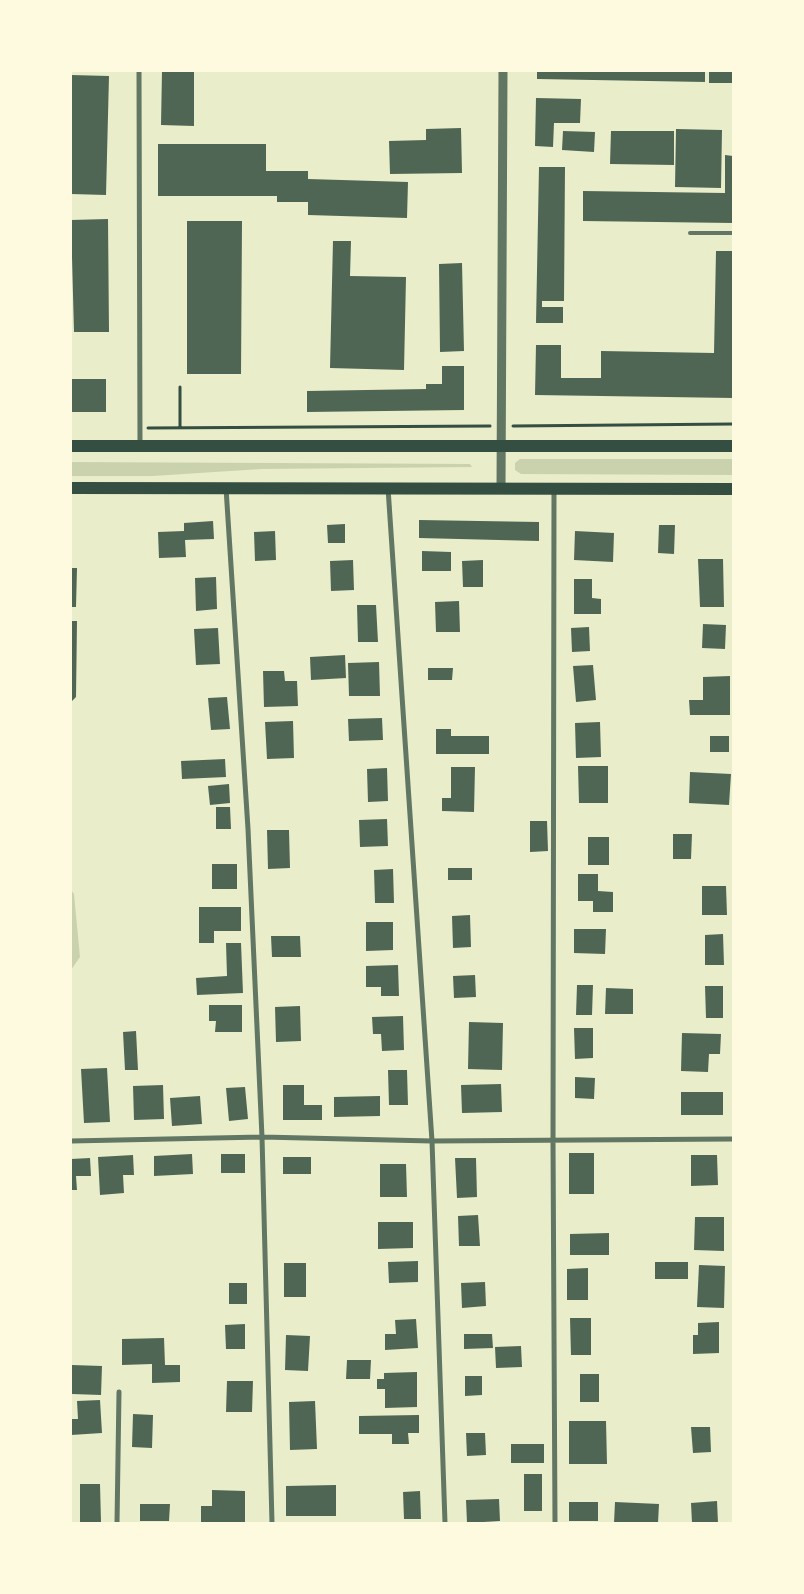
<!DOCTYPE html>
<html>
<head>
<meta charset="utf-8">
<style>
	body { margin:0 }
	#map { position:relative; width:804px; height:1594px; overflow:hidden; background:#e9edc9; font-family:Roboto,sans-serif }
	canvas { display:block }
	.frame { position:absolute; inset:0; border:72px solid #fefae0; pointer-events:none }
</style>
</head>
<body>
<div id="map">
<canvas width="804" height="1594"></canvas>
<div class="frame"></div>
</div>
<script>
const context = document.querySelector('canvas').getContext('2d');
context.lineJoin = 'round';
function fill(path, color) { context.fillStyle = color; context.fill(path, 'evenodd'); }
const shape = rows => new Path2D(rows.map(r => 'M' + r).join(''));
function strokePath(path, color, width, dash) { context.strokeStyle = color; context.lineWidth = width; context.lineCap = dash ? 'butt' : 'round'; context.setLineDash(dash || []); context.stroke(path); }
fill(shape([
	[520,459,733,459,733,475,521,474,515,470,515,463],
	[71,462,470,464,472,467,261,469,153,476,71,476],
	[71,890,74,894,80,957,71,970]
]), '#cad2ad');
fill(shape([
	[162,71,194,71,194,126,161,125],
	[537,71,705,71,705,82,537,79],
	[709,71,733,71,733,83,709,83],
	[71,75,109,76,106,195,71,194],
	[536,98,581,99,580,123,554,123,553,147,535,146],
	[461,128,462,173,390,174,389,141,426,140,426,129],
	[676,129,722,130,721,188,675,187],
	[563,131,595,132,594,152,562,150],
	[611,131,674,131,674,165,610,164],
	[158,144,266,144,266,171,308,171,308,179,408,182,407,218,308,215,308,202,277,202,277,196,158,196],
	[725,155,733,156,733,223,583,221,583,191,725,193],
	[539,167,565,167,564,301,542,301,542,307,563,307,563,323,536,323],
	[108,219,109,332,74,332,71,220],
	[187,221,242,221,241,374,187,374],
	[333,241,351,241,350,276,406,277,404,370,330,368],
	[716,251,733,251,733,398,535,395,536,345,561,345,561,378,601,378,601,351,714,353],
	[462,263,464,351,440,352,439,264],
	[442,366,464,366,464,410,307,412,307,391,426,389,426,384,442,384],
	[71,379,106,379,106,412,71,412],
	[419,520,539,522,539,541,419,538],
	[213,521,214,539,185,540,186,557,159,558,158,532,184,531,184,523],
	[345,524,345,543,328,543,327,525],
	[659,525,675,525,674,554,658,553],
	[275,531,276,560,255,561,254,532],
	[575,531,614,533,613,562,574,560],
	[422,551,451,552,451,571,422,571],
	[698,559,723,559,724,607,700,607],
	[353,560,354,590,331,591,330,561],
	[483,560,483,587,463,587,462,561],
	[71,568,77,568,76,607,71,607],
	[216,577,217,609,196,611,195,578],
	[574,579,592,579,592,598,601,599,601,614,574,614],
	[459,601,460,632,436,632,435,602],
	[357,605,376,605,378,642,358,642],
	[71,621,77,621,76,697,71,702],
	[703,624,726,625,725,649,702,648],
	[589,627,590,651,572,652,571,628],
	[218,628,220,664,196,665,194,629],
	[345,655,346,678,311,680,310,657],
	[379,662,380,696,349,696,348,663],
	[593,665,596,700,576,702,573,666],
	[428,668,453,668,452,680,428,680],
	[263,671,284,671,285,681,297,681,298,706,264,707],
	[730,676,730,715,690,715,689,700,703,700,703,677],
	[227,697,230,729,211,730,208,698],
	[382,718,383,740,349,741,348,719],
	[293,721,294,758,267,759,265,722],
	[600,722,601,757,576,758,575,723],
	[436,729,451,729,451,736,489,736,489,754,436,754],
	[710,736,729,736,729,752,710,752],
	[225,759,226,777,182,779,181,761],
	[578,766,608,766,608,803,579,803],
	[451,767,475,767,474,812,442,811,442,798,451,798],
	[387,768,388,801,368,802,367,769],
	[690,772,731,774,729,805,689,803],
	[229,784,230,803,210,805,208,786],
	[216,807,230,807,231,829,216,829],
	[387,819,388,846,360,847,359,820],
	[530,821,547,821,548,851,530,852],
	[267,830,289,830,290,868,268,869],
	[673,834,692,834,691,859,673,859],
	[588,837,609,837,609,865,588,865],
	[212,864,237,864,237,889,212,889],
	[448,868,472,868,472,880,448,880],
	[393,869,394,903,375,903,374,870],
	[578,874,598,874,598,891,613,892,613,912,593,912,593,901,578,901],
	[702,886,726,886,727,915,702,915],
	[199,907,241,907,241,931,214,931,214,943,199,943],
	[470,915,471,947,453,948,452,916],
	[366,922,393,922,393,950,366,951],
	[574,929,606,929,605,954,574,953],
	[723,934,724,965,705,965,705,935],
	[271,936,300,936,301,957,272,957],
	[226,943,241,943,243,993,197,995,196,978,227,976],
	[398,965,399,996,381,996,381,987,366,987,366,966],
	[475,975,476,997,454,998,453,976],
	[577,985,593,985,592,1015,576,1015],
	[705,986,723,986,723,1018,706,1018],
	[606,988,633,989,633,1014,605,1014],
	[209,1005,242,1005,242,1032,215,1032,216,1021,209,1021],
	[300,1006,301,1041,276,1042,275,1007],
	[403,1016,404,1050,382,1051,381,1034,373,1034,372,1017],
	[469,1022,503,1023,502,1070,468,1069],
	[574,1028,593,1028,593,1058,575,1059],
	[136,1031,138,1070,125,1070,123,1032],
	[682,1033,721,1034,720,1054,709,1054,708,1072,681,1071],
	[107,1068,110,1122,84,1123,81,1069],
	[388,1070,407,1070,408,1105,389,1105],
	[575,1077,595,1078,594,1099,575,1098],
	[501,1084,502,1112,462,1113,461,1085],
	[163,1085,164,1119,134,1120,133,1086],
	[283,1085,304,1085,304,1105,322,1105,322,1120,283,1120],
	[245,1087,248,1119,229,1121,226,1088],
	[681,1092,723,1092,723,1115,681,1115],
	[200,1096,202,1124,172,1126,170,1098],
	[380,1096,380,1116,334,1117,334,1097],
	[569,1153,594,1153,594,1194,569,1194],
	[192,1154,193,1174,154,1176,154,1156],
	[221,1154,245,1154,245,1173,221,1173],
	[133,1155,134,1175,123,1175,124,1193,100,1195,98,1157],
	[691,1155,717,1155,718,1185,691,1186],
	[283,1157,311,1157,311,1174,283,1174],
	[90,1158,91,1176,76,1176,77,1190,71,1190,71,1159],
	[455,1158,476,1158,477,1197,457,1198],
	[380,1164,406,1164,407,1197,380,1197],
	[478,1215,480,1246,459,1246,458,1216],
	[695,1217,724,1217,724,1251,694,1250],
	[378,1222,413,1222,413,1248,378,1249],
	[609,1233,609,1255,570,1255,570,1234],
	[418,1261,418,1282,389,1283,388,1262],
	[655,1262,688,1262,688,1279,655,1279],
	[284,1263,306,1263,306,1297,284,1297],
	[699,1265,725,1266,724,1308,697,1307],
	[588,1268,588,1300,567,1300,567,1269],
	[485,1282,486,1306,462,1308,461,1283],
	[229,1283,247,1283,247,1304,229,1304],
	[570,1318,591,1318,591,1355,571,1355],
	[416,1319,418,1348,385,1350,385,1334,396,1334,395,1320],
	[719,1322,719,1353,693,1354,693,1335,698,1335,698,1323],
	[245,1324,245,1349,226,1349,225,1325],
	[464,1334,492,1334,493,1348,464,1349],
	[286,1335,310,1336,308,1371,285,1370],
	[164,1338,165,1365,180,1365,180,1382,152,1383,152,1364,122,1365,122,1339],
	[521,1346,522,1367,496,1368,495,1347],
	[347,1360,371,1360,370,1379,346,1379],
	[72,1365,102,1366,101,1395,72,1394],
	[417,1372,417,1407,385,1408,385,1389,377,1389,377,1379,384,1379,384,1373],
	[580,1374,599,1374,599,1402,580,1402],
	[465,1376,482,1376,482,1395,465,1396],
	[227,1381,253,1381,252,1412,226,1412],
	[100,1400,102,1433,71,1435,71,1419,78,1419,77,1401],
	[315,1401,317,1449,290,1450,289,1402],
	[133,1414,153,1415,152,1448,132,1447],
	[419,1415,419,1433,408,1433,409,1444,392,1444,392,1434,359,1434,359,1416],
	[569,1421,606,1421,607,1464,569,1464],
	[691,1427,710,1427,711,1452,693,1453],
	[466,1433,485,1433,486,1455,467,1456],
	[511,1444,544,1444,544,1463,511,1463],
	[524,1474,542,1474,542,1511,524,1511],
	[80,1484,100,1484,101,1522,80,1522],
	[336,1485,336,1516,286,1516,286,1486],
	[212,1490,245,1491,245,1523,201,1523,201,1506,212,1506],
	[420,1491,421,1519,404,1519,403,1492],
	[499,1499,500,1521,467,1523,466,1500],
	[717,1501,718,1523,692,1523,691,1503],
	[569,1502,598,1502,598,1521,569,1521],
	[615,1502,659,1504,658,1523,614,1523],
	[140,1504,170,1504,169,1521,140,1521]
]), '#4f6655');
strokePath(shape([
	[180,387,180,427],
	[513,426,733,424],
	[148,428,490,426]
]), '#344e41', 3);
strokePath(shape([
	[690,233,733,233]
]), '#617663', 4);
strokePath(shape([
	[139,71,140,446],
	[226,488,248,829,262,1137,272,1523],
	[388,488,432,1141,445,1523],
	[554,490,553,1141,555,1523],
	[71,1141,262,1137,432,1141,733,1139],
	[117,1523,119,1392]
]), '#617663', 5);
strokePath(shape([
	[501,488,503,71]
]), '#617663', 9);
strokePath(shape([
	[71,446,733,446],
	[71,488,733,489]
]), '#344e41', 12);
</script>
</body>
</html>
